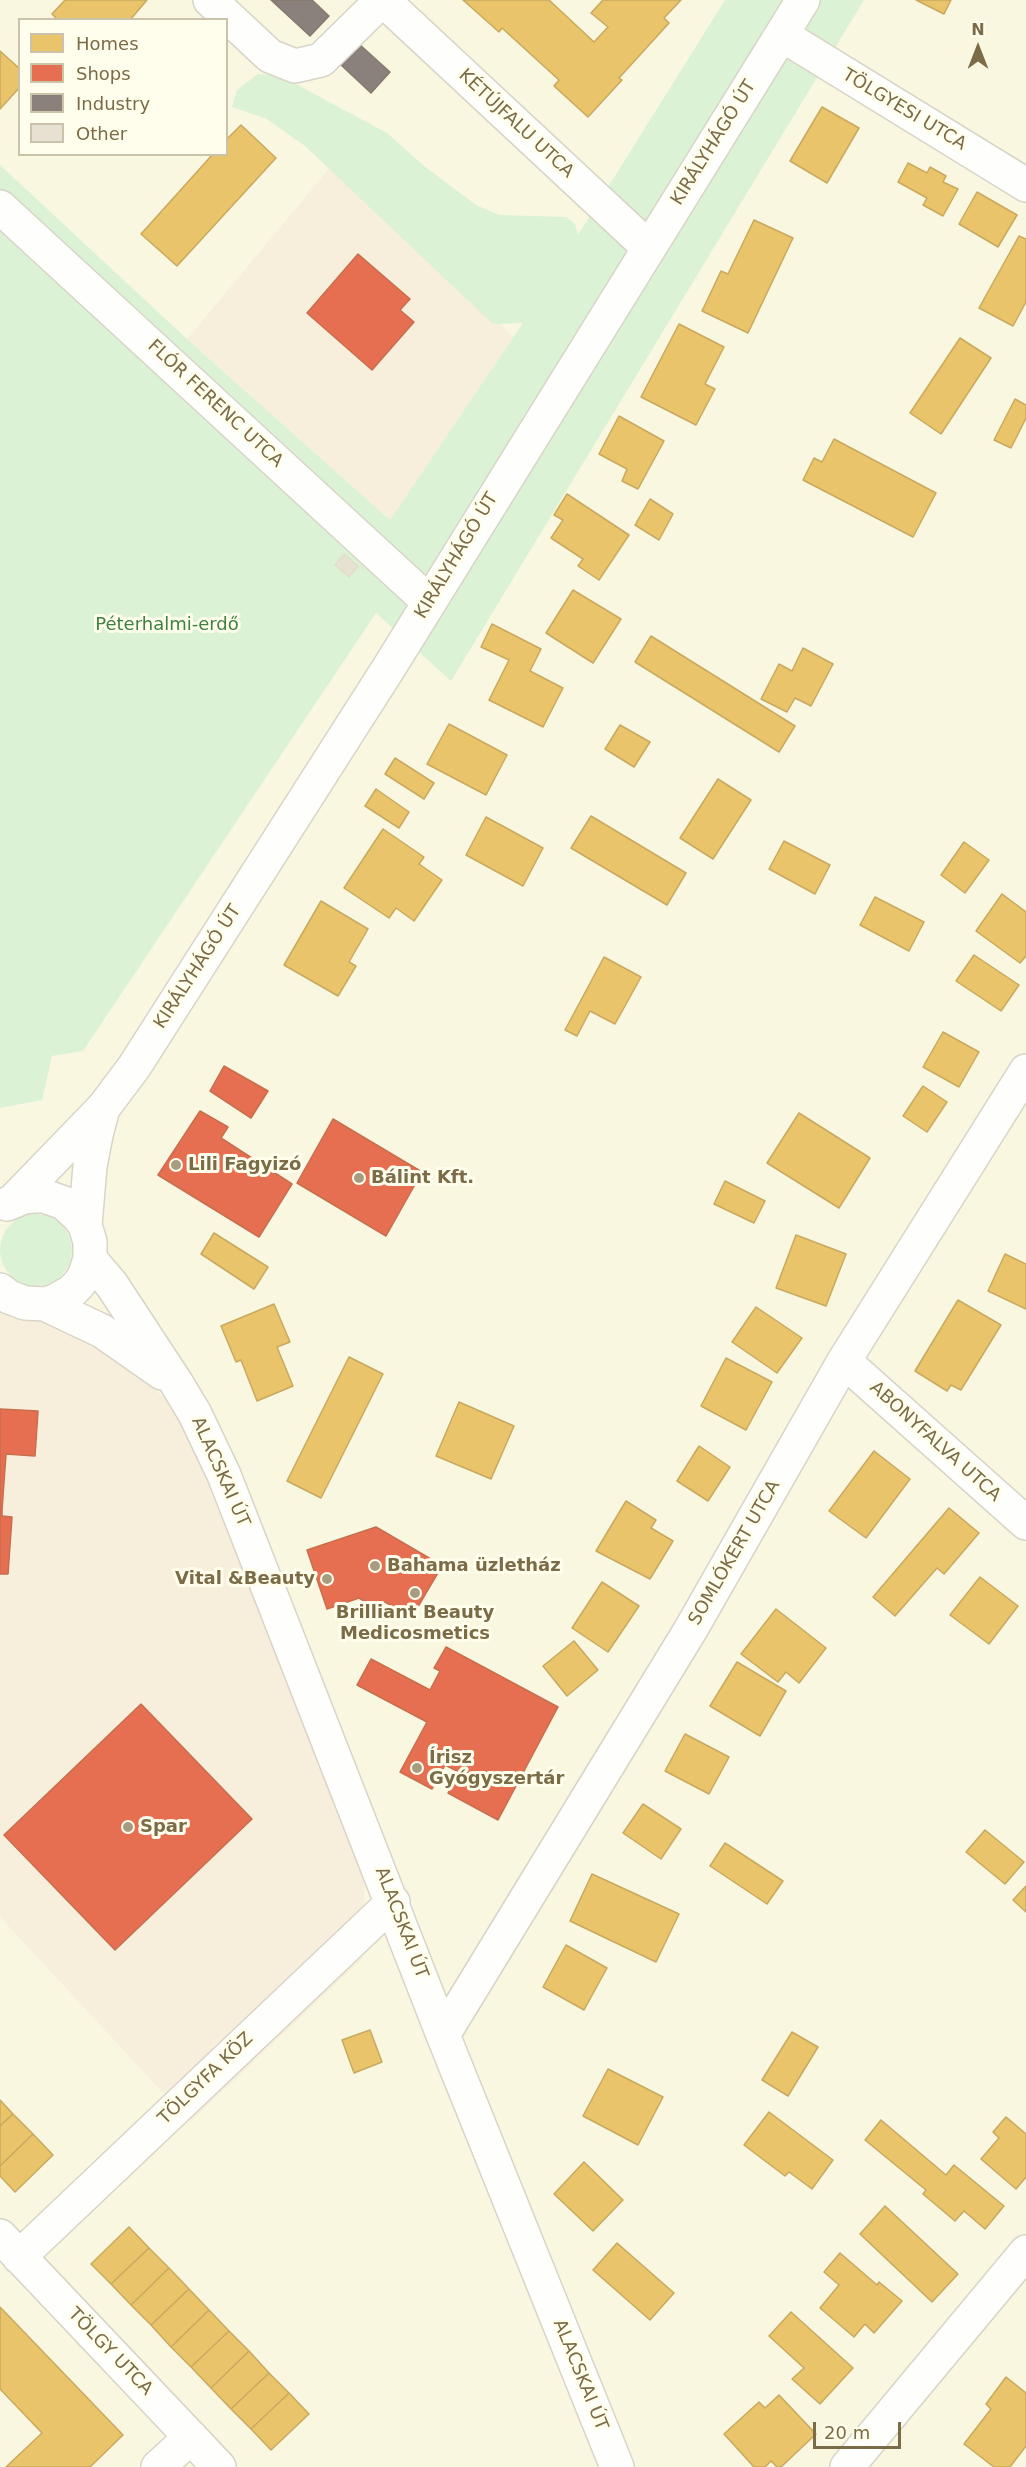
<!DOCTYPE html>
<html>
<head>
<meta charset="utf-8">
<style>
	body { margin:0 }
	#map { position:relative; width:1026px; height:2467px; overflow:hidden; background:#f9f8eb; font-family:"DejaVu Sans",sans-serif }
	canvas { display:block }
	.legend { position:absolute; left:18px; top:18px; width:210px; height:138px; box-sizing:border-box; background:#fffeed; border:2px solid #cac3aa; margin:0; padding:8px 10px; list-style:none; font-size:18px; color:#7b6b46 }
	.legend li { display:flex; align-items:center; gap:12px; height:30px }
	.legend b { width:30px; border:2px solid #cac3aa }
	.north { position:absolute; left:948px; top:18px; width:60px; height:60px; -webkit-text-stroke:4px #fffeed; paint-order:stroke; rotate:0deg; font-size:16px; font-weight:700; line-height:24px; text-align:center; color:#7b6b46 }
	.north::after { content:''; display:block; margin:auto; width:21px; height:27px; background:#7b6b46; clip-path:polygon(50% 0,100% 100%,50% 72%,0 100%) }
	.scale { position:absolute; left:813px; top:2422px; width:88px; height:27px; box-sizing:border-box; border:3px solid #7b6b46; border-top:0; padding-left:8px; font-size:18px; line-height:21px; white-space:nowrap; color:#7b6b46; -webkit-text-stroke:4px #fffeed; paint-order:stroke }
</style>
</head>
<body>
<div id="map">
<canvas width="1026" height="2467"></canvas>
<ul class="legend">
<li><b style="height:16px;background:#e9c46a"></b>Homes</li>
<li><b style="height:16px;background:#e76f51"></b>Shops</li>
<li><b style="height:16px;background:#8a817c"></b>Industry</li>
<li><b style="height:16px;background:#e6e1d1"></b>Other</li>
</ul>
<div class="north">N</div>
<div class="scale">20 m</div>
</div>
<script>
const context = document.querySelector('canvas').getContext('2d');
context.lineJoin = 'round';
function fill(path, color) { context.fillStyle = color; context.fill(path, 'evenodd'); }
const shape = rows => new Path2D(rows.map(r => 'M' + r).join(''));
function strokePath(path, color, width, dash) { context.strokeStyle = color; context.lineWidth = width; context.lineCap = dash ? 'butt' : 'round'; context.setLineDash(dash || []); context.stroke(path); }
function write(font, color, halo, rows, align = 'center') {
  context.font = font + ' "DejaVu Sans",sans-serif'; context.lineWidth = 6; context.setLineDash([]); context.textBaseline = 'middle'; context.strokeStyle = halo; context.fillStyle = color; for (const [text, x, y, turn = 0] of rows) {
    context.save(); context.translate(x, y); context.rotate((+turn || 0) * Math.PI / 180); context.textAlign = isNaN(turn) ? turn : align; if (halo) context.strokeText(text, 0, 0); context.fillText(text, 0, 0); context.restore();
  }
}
fill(shape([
	[0,0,725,0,514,337,331,166,187,339,0,165],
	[20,20,226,20,226,154,20,154],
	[864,0,1026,0,1026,2467,0,2467,0,1917,190,2121,0,1274,0,1108,31,1104,52,1056,83,1051,376,613,451,680]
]), '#f9f7df');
fill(shape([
	[331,166,514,337,390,520,187,339],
	[0,1274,91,1337,177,1408,365,1876,362,1959,190,2122,0,1917]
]), '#f7efdb');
fill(shape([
	[725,0,864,0,451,681,376,613,83,1051,52,1056,42,1100,0,1108,0,165,187,339,390,520,523,323,493,324,305,146,267,119,232,107,237,90,258,74,279,75,387,133,424,166,476,205,499,215,566,217,575,224,578,235],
	'0 1250a36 36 0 1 1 72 0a36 36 0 1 1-72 0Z'
]), '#dbf2d4');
const homes = shape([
	[65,0,147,0,130,20,58,20,52,14,65,0],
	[463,0,549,0,594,42,608,27,591,13,603,0,681,0,664,18,669,23,619,78,622,80,588,117,554,86,559,80,502,28,499,32,463,0],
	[916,0,951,0,944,14,916,0],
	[0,51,20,69,20,87,0,109,0,51],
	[822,107,859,128,827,183,790,161,822,107],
	[241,125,276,158,177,266,141,234,213,154,226,154,226,140,241,125],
	[908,163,927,173,930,167,946,176,943,182,958,189,943,216,923,205,927,198,898,182,908,163],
	[977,192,1017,215,998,247,959,224,977,192],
	[754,220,793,238,748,333,702,311,721,271,728,274,754,220],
	[1019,236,1026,239,1026,302,1013,326,979,308,1019,236],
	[679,324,724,347,705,384,715,389,696,425,641,397,679,324],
	[960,338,991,358,941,434,910,413,960,338],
	[1015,399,1026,405,1026,418,1011,448,994,440,1015,399],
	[619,416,664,441,638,489,622,481,627,469,599,454,619,416],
	[834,439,936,493,913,537,803,480,814,458,822,462,834,439],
	[567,494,629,535,599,580,578,566,583,559,551,538,563,520,554,515,567,494],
	[650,499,673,514,659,540,635,525,650,499],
	[573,590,621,619,593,663,546,633,573,590],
	[492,624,541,649,530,671,563,688,543,727,489,700,509,660,481,647,492,624],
	[651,636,795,726,779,752,635,662,651,636],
	[803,648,833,664,811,706,795,698,787,712,761,699,779,664,792,671,803,648],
	[449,724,507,755,486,795,427,764,449,724],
	[620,725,650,742,634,767,605,749,620,725],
	[395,758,434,783,424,799,385,774,395,758],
	[718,779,751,800,713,859,680,838,718,779],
	[376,789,409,812,399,828,365,806,376,789],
	[591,816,686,873,667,905,571,848,591,816],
	[486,817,543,848,523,886,466,855,486,817],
	[383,829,424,857,419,864,442,880,414,921,396,908,389,918,344,888,383,829],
	[784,841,830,865,815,894,769,869,784,841],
	[964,842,989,860,965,893,941,875,964,842],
	[1002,894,1026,912,1026,956,1020,963,976,931,1002,894],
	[875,897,924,922,909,951,860,925,875,897],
	[321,901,368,929,349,962,356,966,338,996,284,965,321,901],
	[974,955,1019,985,1001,1011,956,981,974,955],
	[604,957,641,977,615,1024,590,1011,577,1036,565,1030,604,957],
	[943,1032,979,1052,959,1087,923,1067,943,1032],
	[923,1086,947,1102,927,1132,903,1116,923,1086],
	[799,1113,870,1158,839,1208,767,1163,799,1113],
	[725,1181,765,1201,754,1223,714,1204,725,1181],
	[214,1233,268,1267,254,1289,201,1254,214,1233],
	[796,1235,846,1254,826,1306,776,1288,796,1235],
	[1005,1254,1026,1264,1026,1309,988,1291,1005,1254],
	[958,1300,1001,1325,961,1390,951,1385,947,1391,915,1371,958,1300],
	[274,1304,290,1342,277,1347,293,1386,257,1401,241,1360,236,1362,221,1326,274,1304],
	[756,1307,802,1338,777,1373,732,1342,756,1307],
	[349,1357,383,1374,321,1498,287,1481,349,1357],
	[726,1358,772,1382,746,1430,701,1406,726,1358],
	[459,1402,514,1426,491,1479,436,1456,459,1402],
	[699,1446,730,1467,708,1501,677,1481,699,1446],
	[874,1451,910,1479,866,1538,829,1511,874,1451],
	[626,1501,656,1520,651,1528,673,1541,650,1579,596,1551,626,1501],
	[949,1508,979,1533,944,1574,937,1568,895,1616,873,1597,949,1508],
	[980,1577,1018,1606,989,1644,950,1615,980,1577],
	[602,1582,639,1606,608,1652,572,1628,602,1582],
	[776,1609,826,1648,799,1683,786,1672,778,1682,741,1654,776,1609],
	[574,1641,598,1670,567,1696,543,1666,574,1641],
	[737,1662,786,1691,760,1736,710,1706,737,1662],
	[685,1734,729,1757,709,1794,665,1771,685,1734],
	[643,1804,681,1829,661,1859,623,1833,643,1804],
	[985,1830,1024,1862,1005,1884,966,1852,985,1830],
	[725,1843,783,1881,767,1904,710,1866,725,1843],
	[592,1874,679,1914,656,1962,570,1921,592,1874],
	[1026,1886,1026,1912,1013,1900,1026,1886],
	[566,1945,607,1968,584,2010,543,1987,566,1945],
	[370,2030,382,2062,354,2073,342,2040,370,2030],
	[792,2032,818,2047,788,2096,762,2080,792,2032],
	[608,2069,663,2097,638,2145,583,2116,608,2069],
	[0,2100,13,2114,0,2126,0,2100],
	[769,2112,833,2160,812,2189,789,2172,785,2176,744,2145,769,2112],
	[13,2114,33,2134,0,2166,0,2126,13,2114],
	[1006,2117,1026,2134,1026,2177,1016,2189,981,2159,999,2138,993,2132,1006,2117],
	[881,2120,946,2175,954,2165,1004,2206,985,2229,964,2211,955,2221,923,2194,926,2190,865,2140,881,2120],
	[33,2134,53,2155,15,2192,0,2176,0,2166,33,2134],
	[584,2162,623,2200,593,2231,554,2194,584,2162],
	[885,2206,958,2274,932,2302,860,2234,885,2206],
	[129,2227,149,2248,111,2284,91,2264,129,2227],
	[617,2243,674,2293,650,2320,593,2270,617,2243],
	[149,2248,169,2268,131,2305,111,2284,149,2248],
	[840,2253,877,2285,879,2282,902,2301,874,2333,865,2324,854,2337,820,2308,839,2285,824,2272,840,2253],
	[169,2268,189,2289,151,2325,131,2305,169,2268],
	[189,2289,209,2310,171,2347,151,2325,189,2289],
	[0,2307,123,2435,90,2467,6,2467,42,2433,0,2389,0,2307],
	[209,2310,229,2331,191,2367,171,2347,209,2310],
	[791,2312,853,2368,820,2404,792,2379,804,2368,769,2336,791,2312],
	[229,2331,249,2351,211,2388,191,2367,229,2331],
	[249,2351,269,2373,231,2409,211,2388,249,2351],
	[269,2373,289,2393,251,2429,231,2409,269,2373],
	[1006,2377,1026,2393,1026,2446,1010,2467,994,2467,964,2444,991,2409,986,2404,1006,2377],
	[289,2393,309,2414,271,2450,251,2429,289,2393],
	[779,2395,816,2434,781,2467,777,2467,771,2461,765,2467,754,2467,724,2434,759,2402,765,2408,779,2395]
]);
fill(homes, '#e9c46a');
strokePath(homes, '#c8a95f', 1.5);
const shops = shape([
	[358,254,410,299,400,310,414,322,372,370,307,313,358,254],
	[224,1066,268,1091,251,1118,210,1091,224,1066],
	[200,1111,228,1127,221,1138,292,1184,259,1237,158,1175,200,1111],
	[333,1119,422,1172,386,1236,297,1183,333,1119],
	[0,1409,38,1411,35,1456,6,1454,2,1510,0,1510,0,1409],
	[0,1510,2,1510,2,1516,12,1517,8,1574,0,1574,0,1510],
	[376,1527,436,1562,439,1571,416,1610,406,1614,385,1602,372,1606,359,1598,327,1609,307,1550,376,1527],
	[446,1647,558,1707,498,1820,448,1793,459,1772,445,1765,432,1789,400,1772,427,1722,357,1685,371,1659,430,1690,440,1671,434,1668,446,1647],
	[141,1704,252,1819,115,1950,4,1835,141,1704]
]);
fill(shops, '#e76f51');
strokePath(shops, '#c76e4e', 1.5);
const industry = shape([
	[271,0,312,0,329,16,310,36,271,0],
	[359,44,390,72,371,93,340,64,359,44]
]);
fill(industry, '#8a817c');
strokePath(industry, '#867a6c', 1.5);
const building = shape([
	[344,554,358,566,349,577,335,565,344,554]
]);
fill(building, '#e6e1d1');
strokePath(building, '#e2decc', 1.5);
const minor = shape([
	[210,0,270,56,295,66,321,60,382,0],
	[383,0,648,247],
	[782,35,1026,185],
	[0,207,429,602],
	[14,1200,104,1107,134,1067,390,666,803,0],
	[85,1225,90,1166,96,1135,103,1108],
	[90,1259,112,1285,177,1384,195,1414,224,1475,443,2035,617,2467],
	[0,1290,9,1297,25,1303,45,1304,55,1301,71,1292,78,1285,84,1277,90,1259,90,1242,85,1225,79,1217,64,1203,44,1196,34,1196,24,1197,7,1204],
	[45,1304,102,1331,162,1373],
	[844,1361,1026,1523],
	[443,2035,691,1629,844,1361,1026,1071],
	[0,2236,219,2467],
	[19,2257,393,1902],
	[158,2467,191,2437],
	[847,2467,1026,2252]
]);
strokePath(minor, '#d8d4c8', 36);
strokePath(minor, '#fefefc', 33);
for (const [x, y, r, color] of [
	[176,1165,6,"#a79c80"],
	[359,1178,6,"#a79c80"],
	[375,1566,6,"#a79c80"],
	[327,1579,6,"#a79c80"],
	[415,1593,6,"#a79c80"],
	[417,1768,6,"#a79c80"],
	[128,1827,6,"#a79c80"]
]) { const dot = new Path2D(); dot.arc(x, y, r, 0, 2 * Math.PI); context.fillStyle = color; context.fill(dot); strokePath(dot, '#fffeed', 2); }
write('18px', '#7b6b46', '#fffeed', [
	["TÖLGYESI UTCA",904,110,31],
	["KÉTÚJFALU UTCA",516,124,43],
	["KIRÁLYHÁGÓ ÚT",714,143,-58],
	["FLÓR FERENC UTCA",215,404,43],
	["KIRÁLYHÁGÓ ÚT",457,556,-59],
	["KIRÁLYHÁGÓ ÚT",198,967,-57],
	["ABONYFALVA UTCA",935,1442,42],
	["ALACSKAI ÚT",220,1472,66],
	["SOMLÓKERT UTCA",735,1553,-60],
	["ALACSKAI ÚT",401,1923,69],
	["TÖLGYFA KÖZ",206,2079,-44],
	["TÖLGY UTCA",110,2352,46],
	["ALACSKAI ÚT",580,2375,68]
]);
write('18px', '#3d8241', '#fffeed', [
	["Péterhalmi-erdő",167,625]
]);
write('bold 18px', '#7b6b46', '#fffeed', [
	["Lili Fagyizó",188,1165],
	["Bálint Kft.",371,1178],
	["Bahama üzletház",387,1566],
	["Vital &Beauty",315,1579,"right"],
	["Brilliant Beauty",415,1613,"center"],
	["Medicosmetics",415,1634,"center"],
	["Írisz",429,1758],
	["Gyógyszertár",429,1779],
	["Spar",140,1827]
], 'left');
</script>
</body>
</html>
